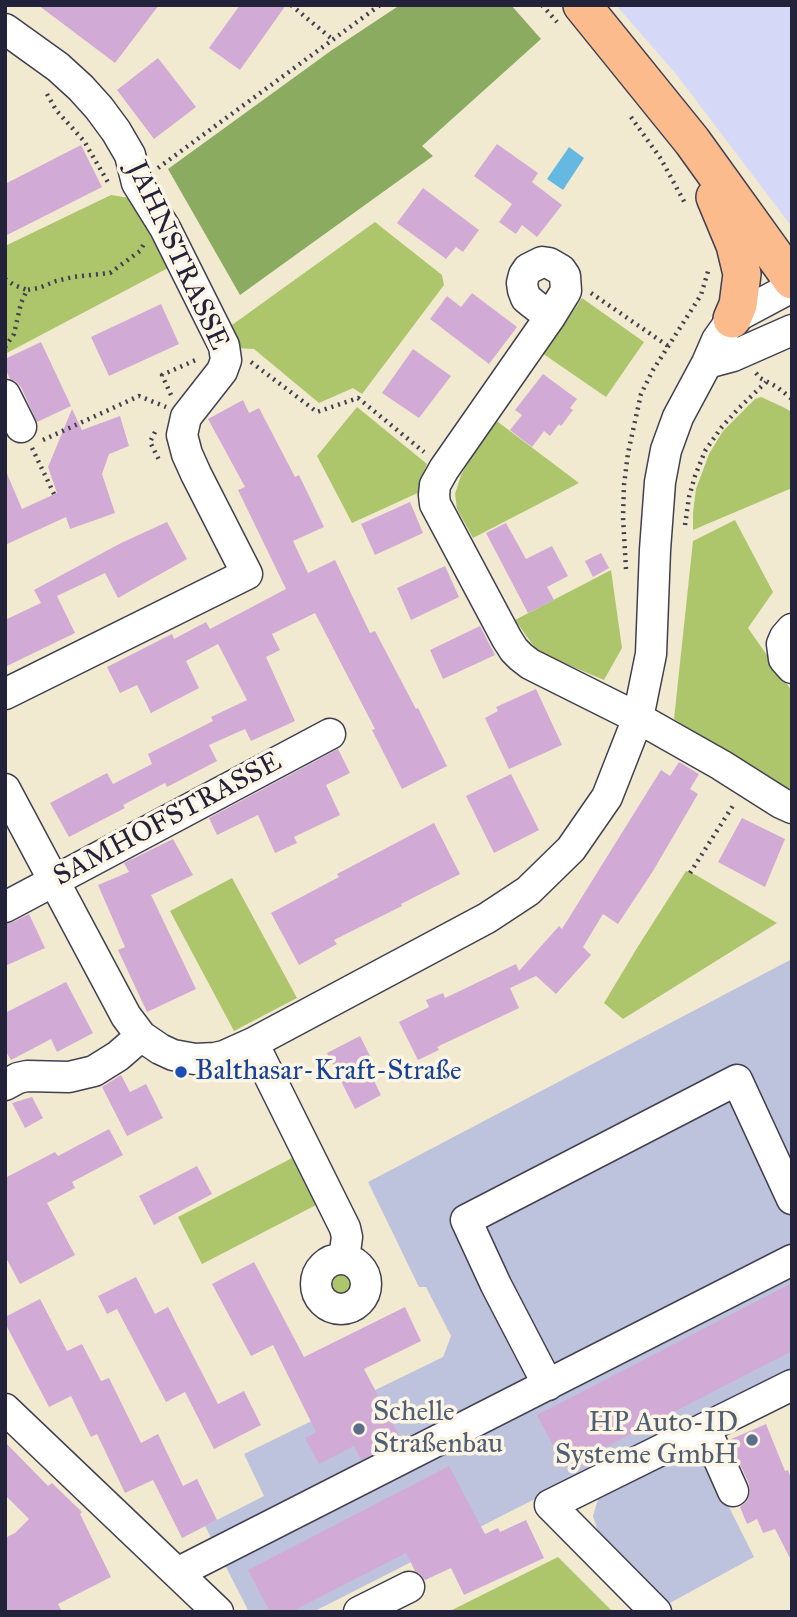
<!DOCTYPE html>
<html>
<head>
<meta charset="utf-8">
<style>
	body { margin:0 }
	#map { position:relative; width:797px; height:1617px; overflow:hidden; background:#f1ead0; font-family:"IM FELL Great Primer",serif }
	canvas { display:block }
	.frame { position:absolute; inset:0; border:7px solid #22223b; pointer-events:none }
</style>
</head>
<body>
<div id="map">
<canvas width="797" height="1617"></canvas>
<div class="frame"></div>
</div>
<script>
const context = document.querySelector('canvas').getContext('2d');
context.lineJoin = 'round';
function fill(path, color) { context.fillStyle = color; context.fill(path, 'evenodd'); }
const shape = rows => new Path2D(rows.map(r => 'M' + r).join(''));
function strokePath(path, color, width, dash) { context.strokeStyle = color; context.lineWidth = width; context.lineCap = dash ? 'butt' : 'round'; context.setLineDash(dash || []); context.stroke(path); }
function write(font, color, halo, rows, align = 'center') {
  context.font = font + ' "IM FELL Great Primer",serif'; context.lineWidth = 7; context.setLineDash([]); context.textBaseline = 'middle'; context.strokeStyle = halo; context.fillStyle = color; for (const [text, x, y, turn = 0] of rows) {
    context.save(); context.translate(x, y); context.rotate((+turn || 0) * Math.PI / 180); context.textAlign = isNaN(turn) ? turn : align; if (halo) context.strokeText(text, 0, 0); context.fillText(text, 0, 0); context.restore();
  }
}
fill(shape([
	[616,5,792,5,792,227,676,74]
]), '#d6d8f8');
fill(shape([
	[792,959,792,1368,313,1612,249,1612,205,1526,264,1496,244,1454,443,1357,451,1336,426,1287,419,1287,368,1182],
	[699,1447,754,1557,668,1604,600,1538,593,1516,599,1496]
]), '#bec3dd');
fill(shape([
	[111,195,130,198,168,268,5,354,5,246],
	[375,222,442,275,444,285,362,394,353,388,319,403,254,349,234,348,225,330],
	[582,298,644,342,606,397,542,353,564,325],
	[761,397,783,407,792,412,792,488,693,530,693,512,696,489,709,454,723,431,755,399],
	[357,407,427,464,421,477,422,491,352,523,317,456],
	[494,419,579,483,473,538,457,509,455,494,461,475],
	[735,520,773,592,748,628,792,691,792,791,784,788,674,719,693,541],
	[611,570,622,648,604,680,538,652,515,620],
	[686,871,696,875,777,923,623,1019,604,1003,637,948],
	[232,878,297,998,234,1031,170,911],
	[294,1157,318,1204,202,1264,178,1217],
	'326 1284a15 15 0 1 1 30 0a15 15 0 1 1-30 0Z',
	[558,1557,613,1612,448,1612]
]), '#adc66c');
fill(shape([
	[400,5,511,5,541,39,422,146,433,156,240,295,168,169,332,50]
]), '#8aab60');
fill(shape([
	[569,147,584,158,563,190,547,179]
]), '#65b8e1');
fill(shape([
	[38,5,159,5,115,63],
	[240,5,286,5,240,70,209,48],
	[158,58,196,107,154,139,117,90],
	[497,144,538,173,532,182,562,205,537,237,522,225,516,234,499,222,512,204,474,176],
	[81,145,102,187,5,236,5,184],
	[423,188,479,230,463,252,456,247,446,259,397,223],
	[472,293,517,327,489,364,430,319,447,296,461,307],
	[161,304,179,344,109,376,91,337],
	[41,342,71,406,37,422,21,387,15,381,10,379,5,368,5,359],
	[413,349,451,376,419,418,382,393],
	[543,374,577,399,570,408,573,410,561,426,559,424,550,436,544,431,532,447,510,430,522,415,515,410],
	[243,400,249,413,259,408,295,477,299,475,324,527,293,541,308,573,335,560,370,633,375,631,416,709,418,708,447,766,402,789,372,730,375,729,315,613,272,634,280,650,266,657,295,721,251,741,245,729,209,745,217,761,167,787,165,783,123,805,125,808,69,837,50,803,107,773,113,784,152,764,148,754,213,721,211,717,247,700,218,644,186,661,199,688,151,713,137,685,120,693,107,667,172,634,174,639,206,622,210,629,286,589,238,490,245,487,208,419],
	[72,409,82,430,120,416,129,446,109,454,102,474,115,513,70,529,66,517,5,545,5,469,22,509,57,493,48,467],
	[410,502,423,533,375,555,361,524],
	[167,522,187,559,118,598,105,573,57,596,75,633,5,667,5,620,41,603,34,590,121,543],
	[506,523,526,559,552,546,568,576,547,587,554,600,528,613,486,533],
	[601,553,609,568,593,577,585,561],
	[445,566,459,597,411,620,397,588],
	[480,626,495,655,443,679,430,650],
	[536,689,562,745,509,769,485,718,498,711,496,707],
	[338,749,350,773,326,785,340,815,294,837,297,843,275,853,258,815,217,835,209,818],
	[679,762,699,774,690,789,698,794,653,871,618,924,603,914,583,947,591,955,556,994,536,976,510,988,519,1008,437,1047,439,1050,418,1060,399,1022,429,1007,426,1000,443,993,445,998,516,964,519,971,559,926,562,929,661,770,670,776],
	[511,774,539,830,494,853,466,796],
	[742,818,785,839,765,887,718,862],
	[434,823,460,874,401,904,402,906,334,940,337,944,299,965,271,913,339,877,337,874],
	[173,839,193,875,151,895,196,989,147,1012,118,950,125,947,98,885,129,872,124,863],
	[29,914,45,948,5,966,5,924,13,922],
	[66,982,93,1033,57,1052,51,1039,11,1060,5,1050,5,1013],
	[360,1036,372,1060,366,1064,381,1095,355,1109,327,1053],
	[121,1075,130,1092,146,1084,163,1118,127,1136,102,1087],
	[32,1097,43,1118,25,1128,12,1103],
	[109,1129,123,1155,72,1182,75,1188,47,1203,75,1255,20,1284,5,1256,5,1178,55,1152,58,1156],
	[197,1166,212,1194,154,1225,139,1196],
	[254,1262,304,1357,405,1307,421,1341,364,1369,401,1439,361,1460,354,1446,319,1464,305,1438,316,1432,273,1345,251,1356,212,1284],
	[136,1277,155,1314,168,1307,218,1404,244,1391,261,1425,214,1449,185,1392,166,1402,117,1309,107,1314,98,1296],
	[792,1283,792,1351,565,1468,537,1415],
	[40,1299,67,1351,82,1344,101,1381,109,1378,141,1443,158,1434,183,1486,197,1479,217,1520,182,1538,153,1480,125,1493,97,1434,91,1437,71,1396,49,1407,5,1323,5,1317],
	[766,1424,785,1471,788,1470,792,1481,792,1562,775,1529,763,1533,757,1519,747,1524,740,1507,747,1501,750,1492,749,1484,729,1440],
	[5,1442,48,1486,52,1483,82,1512,80,1514,111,1577,58,1604,62,1612,5,1612,5,1538,15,1533,29,1519,5,1495],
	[449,1466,485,1534,498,1528,500,1532,526,1520,544,1558,464,1595,451,1568,425,1580,419,1573,415,1571,406,1553,291,1612,270,1612,248,1570]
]), '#d1abd5');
const minor = shape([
	[5,29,58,67,81,88,99,108,116,131,130,155,137,183,165,228,224,346,226,360,222,371,186,417,182,435,187,454,196,474,247,574,5,694],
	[550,317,532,303,526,298,523,290,522,283,524,275,528,269,542,262,549,263,561,270,565,276,566,291,550,317,444,469,435,485,434,495,435,504,507,639,514,650,521,657,530,664,638,718,721,765,781,803,792,808],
	[707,363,733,356,792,330],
	[5,395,21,427],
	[792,629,785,637,782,644,784,659,792,668],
	[5,789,126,1016,141,1036,160,1049,173,1055,195,1059,215,1058,224,1056,253,1043,487,918,528,891,571,849,607,797,638,718,651,654,655,550,660,482,666,450,678,417,707,363,717,340,732,319,792,287],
	[5,907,330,734],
	[253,1043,345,1228,347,1237,344,1259],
	[5,1085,18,1078,27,1076,69,1077,94,1071,118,1056,141,1036],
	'316 1284a25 25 0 1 1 50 0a25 25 0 1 1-50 0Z',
	[548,1385,496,1285,466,1220,737,1080,792,1199],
	[5,1409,218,1612],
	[705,1428,733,1491],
	[177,1573,792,1260],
	[359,1612,409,1587],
	[656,1612,550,1505,792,1385]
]);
const major = shape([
	[582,5,692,141,792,280],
	[715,197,735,245,742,274,738,305,732,319]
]);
strokePath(minor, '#414051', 33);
strokePath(major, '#414051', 40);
strokePath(shape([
	[291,5,332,39],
	[542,5,557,22],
	[47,94,56,110,84,141,109,184],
	[631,117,661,159,686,205],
	[158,168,380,5],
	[5,279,14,285,27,290],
	[591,293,668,346],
	[5,347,14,334,21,303,27,290,39,288,56,281,73,277,110,273,140,251,145,242],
	[251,362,317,412,358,398,424,452],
	[756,373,760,378,777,387,792,399],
	[171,395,162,375,198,359],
	[155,432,150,442,160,462],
	[43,440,139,396,166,407],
	[32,448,55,496],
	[685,525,689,497,695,476,705,451,721,428,738,409,766,382],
	[626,569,623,517,624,485,628,453,641,394,653,370,701,295,709,268],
	[690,873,734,804]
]), '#414051', 4.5, [2, 5]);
strokePath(minor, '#fff', 30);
strokePath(major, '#fbbb8c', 37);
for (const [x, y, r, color] of [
	[181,1072,7,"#1a4fb4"],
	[359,1429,7,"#5c6f8a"],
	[752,1440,7,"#5c6f8a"]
]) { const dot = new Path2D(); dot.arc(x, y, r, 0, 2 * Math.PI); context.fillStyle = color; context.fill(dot); strokePath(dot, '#fcf5e5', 2.5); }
write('28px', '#22223b', '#fcf5e5', [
	["JAHNSTRASSE",177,256,65],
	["SAMHOFSTRASSE",168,820,-28]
]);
write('28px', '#164399', '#fcf5e5', [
	["Balthasar-Kraft-Straße",195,1072]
], 'left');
write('28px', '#4e5e75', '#fcf5e5', [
	["Schelle",373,1413],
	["Straßenbau",373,1445],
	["HP Auto-ID",738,1424,"right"],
	["Systeme GmbH",738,1456,"right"]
], 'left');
</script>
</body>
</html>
